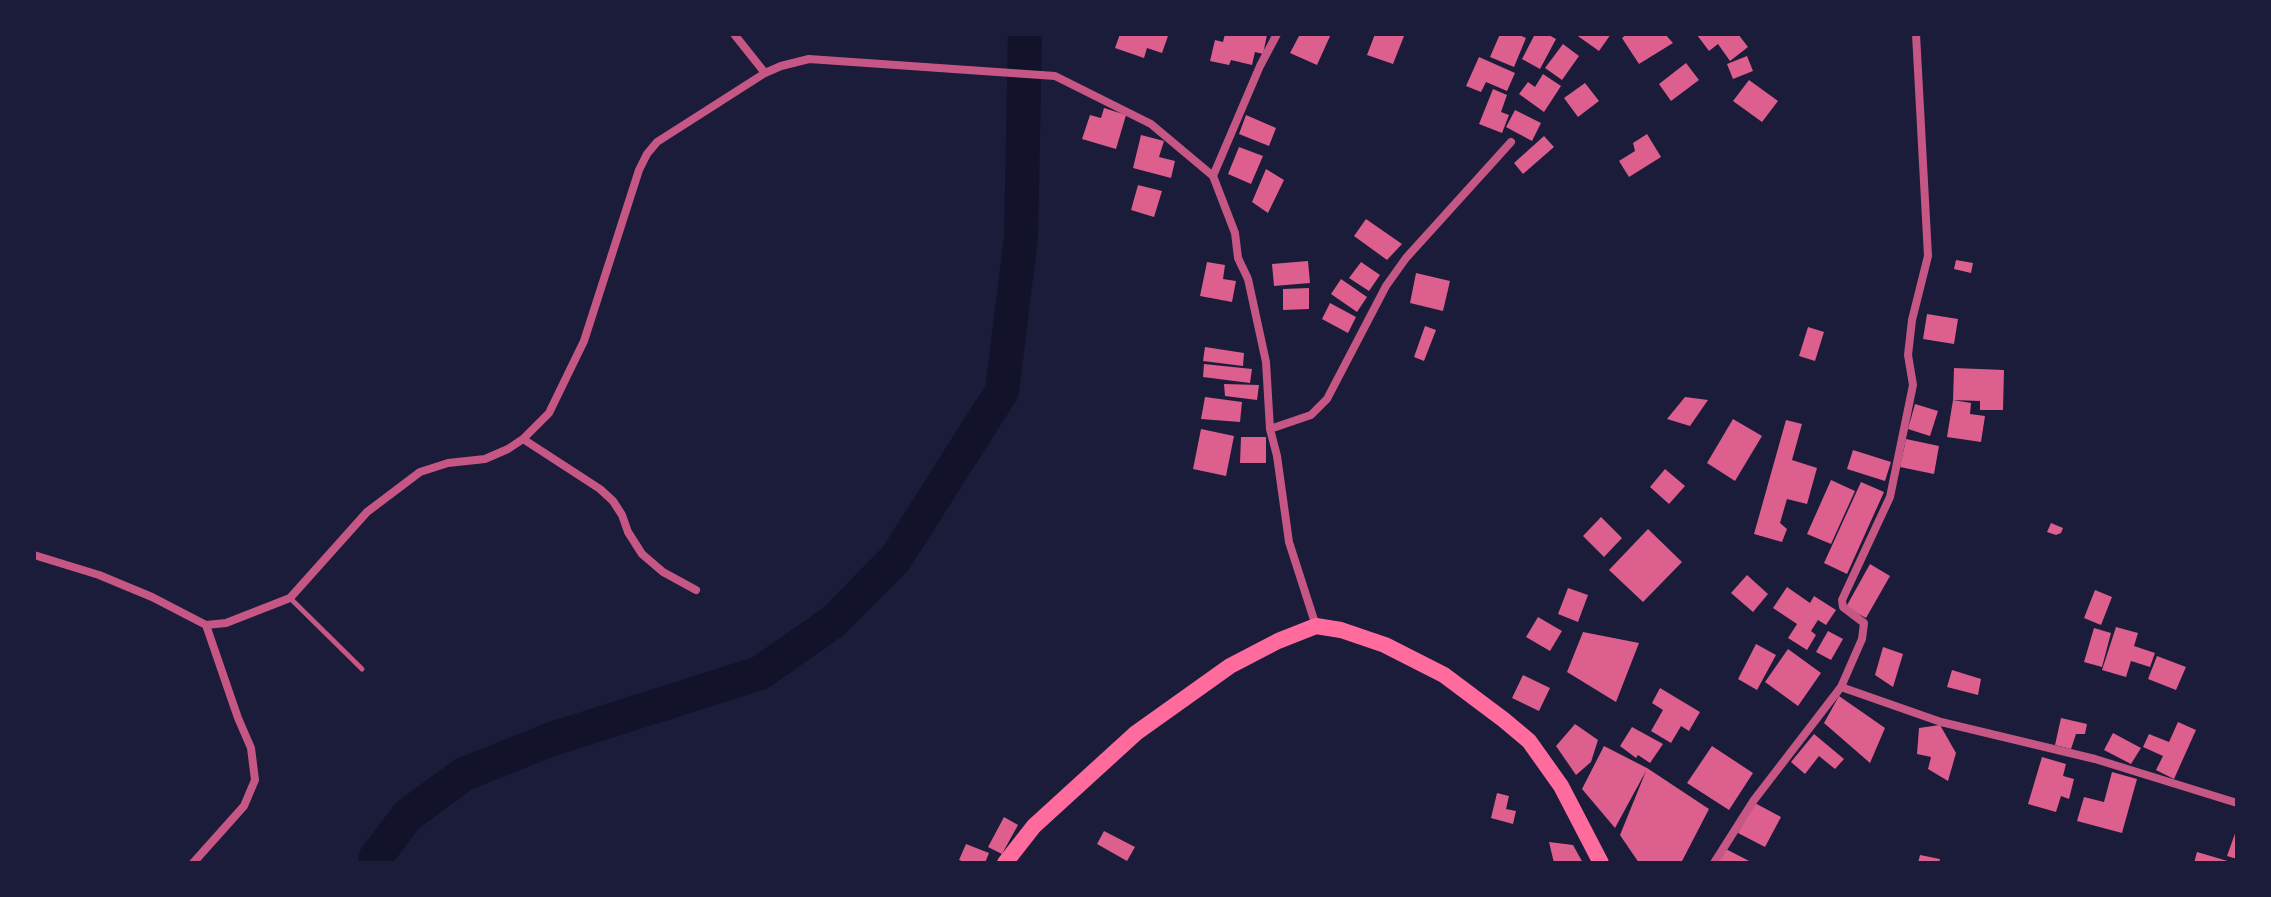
<!DOCTYPE html>
<html>
<head>
<meta charset="utf-8">
<style>
	body { margin:0 }
	#map { position:relative; width:2271px; height:897px; overflow:hidden; background:#1b1b3a; font-family:Manrope,sans-serif }
	canvas { display:block }
	.frame { position:absolute; inset:0; border:36px solid #1b1b3a; pointer-events:none }
</style>
</head>
<body>
<div id="map">
<canvas width="2271" height="897"></canvas>
<div class="frame"></div>
</div>
<script>
const context = document.querySelector('canvas').getContext('2d');
context.lineJoin = 'round';
const shape = rows => new Path2D(rows.map(r => 'M' + r).join(''));
function strokePath(path, color, width, dash) { context.strokeStyle = color; context.lineWidth = width; context.lineCap = dash ? 'butt' : 'round'; context.setLineDash(dash || []); context.stroke(path); }
function fill(path, color) { context.fillStyle = color; context.fill(path, 'evenodd'); }
strokePath(shape([
	[375,863,376,857,408,815,464,774,552,739,760,673,834,621,896,558,1002,391,1021,237,1025,34]
]), '#12122b', 34);
fill(shape([
	[1120,34,1164,34,1168,36,1162,53,1147,48,1144,58,1115,48],
	[1225,34,1267,35,1263,54,1255,52,1252,65,1231,60,1229,65,1210,61,1215,40,1223,42],
	[1300,34,1331,34,1317,65,1290,53],
	[1375,34,1404,36,1393,64,1367,55],
	[1500,34,1517,34,1526,38,1514,67,1490,57],
	[1535,34,1547,34,1556,39,1540,69,1522,59],
	[1575,34,1611,34,1599,51],
	[1627,34,1665,34,1673,43,1639,64,1622,38],
	[1699,34,1738,34,1748,47,1730,61,1718,44,1709,51,1697,35],
	[1563,44,1579,56,1562,80,1545,68],
	[1747,56,1753,71,1733,79,1727,64],
	[1479,57,1515,73,1507,91,1486,82,1481,92,1466,86],
	[1686,63,1699,80,1671,101,1659,84],
	[1543,74,1561,86,1544,112,1519,94,1528,82,1535,87],
	[1749,80,1778,101,1762,122,1733,101],
	[1585,83,1599,101,1578,117,1564,98],
	[1493,89,1507,95,1501,112,1509,115,1502,133,1479,124],
	[1104,108,1126,115,1116,149,1082,139,1090,115,1101,118],
	[1515,110,1541,123,1532,141,1506,127],
	[1246,115,1276,128,1269,146,1239,134],
	[1647,134,1661,157,1629,177,1619,161,1635,151,1633,143],
	[1141,135,1164,141,1159,157,1175,161,1171,178,1133,168],
	[1544,136,1554,147,1523,174,1514,163],
	[1239,147,1263,156,1251,184,1228,174],
	[1266,169,1284,180,1268,213,1252,202],
	[1138,185,1162,191,1154,217,1131,210],
	[1366,219,1402,244,1387,260,1354,236],
	[1956,260,1973,263,1971,273,1954,269],
	[1308,261,1310,283,1274,286,1272,264],
	[1207,262,1225,265,1223,279,1236,281,1232,302,1200,296],
	[1361,262,1380,275,1369,291,1349,278],
	[1416,273,1450,281,1443,311,1410,303],
	[1341,279,1367,297,1357,312,1331,294],
	[1309,288,1309,309,1283,310,1283,289],
	[1330,303,1356,317,1348,333,1322,319],
	[1927,314,1958,319,1954,344,1923,339],
	[1425,326,1436,330,1424,361,1414,357],
	[1808,327,1824,332,1815,361,1799,356],
	[1205,347,1244,353,1243,366,1203,361],
	[1204,364,1252,369,1250,383,1203,377],
	[1954,368,2004,370,2003,410,1980,410,1980,401,1953,400,1971,403,1970,414,1985,416,1981,442,1947,437,1953,400],
	[1224,384,1259,385,1257,400,1225,396],
	[1205,397,1242,402,1240,422,1201,419],
	[1685,397,1708,400,1690,426,1667,419],
	[1915,404,1938,411,1930,436,1908,429],
	[1733,419,1762,436,1735,481,1707,463],
	[1786,420,1802,424,1792,460,1817,468,1807,504,1787,499,1780,523,1787,529,1782,542,1754,534],
	[1201,429,1234,436,1226,476,1193,469],
	[1241,437,1266,437,1266,463,1240,463],
	[1906,439,1939,446,1934,474,1900,467],
	[1853,450,1891,462,1885,481,1847,469],
	[1665,469,1685,486,1669,504,1650,487],
	[1831,480,1855,491,1831,544,1807,534],
	[1861,482,1884,492,1847,574,1824,563],
	[1601,517,1622,538,1604,557,1583,536],
	[2051,523,2063,528,2061,533,2056,535,2047,532],
	[1648,529,1682,562,1643,602,1609,570],
	[1870,564,1890,576,1866,618,1846,607],
	[1747,575,1768,594,1753,612,1731,593],
	[1787,587,1810,603,1814,596,1836,610,1826,625,1818,620,1811,631,1816,635,1807,650,1788,638,1797,624,1773,608],
	[1568,588,1588,595,1578,622,1558,614],
	[2095,590,2112,597,2101,625,2084,618],
	[1538,617,1562,631,1550,651,1526,637],
	[2116,627,2138,633,2134,646,2155,653,2150,667,2131,661,2126,677,2102,670],
	[2094,628,2111,633,2102,667,2084,662],
	[1828,631,1843,639,1831,660,1816,652],
	[1583,632,1639,643,1616,702,1567,672],
	[1756,644,1776,655,1757,690,1738,679],
	[1883,647,1903,654,1893,687,1875,675],
	[1788,649,1821,673,1798,706,1765,682],
	[2157,656,2186,667,2176,690,2148,679],
	[1952,670,1981,679,1978,695,1947,687],
	[1523,675,1550,688,1539,711,1512,698],
	[1660,688,1700,712,1689,731,1681,726,1671,743,1651,731,1663,710,1652,703],
	[1839,696,1885,728,1870,763,1824,723],
	[2061,718,2087,724,2085,734,2076,734,2071,749,2055,745],
	[2178,722,2196,730,2174,779,2156,770,2163,756,2143,747,2149,734,2169,742],
	[1575,724,1598,740,1591,762,1576,775,1556,746],
	[1940,725,1956,753,1948,781,1928,769,1931,757,1917,754,1919,728],
	[1632,727,1663,744,1650,763,1638,755,1636,758,1620,746],
	[2113,733,2141,748,2131,764,2104,750],
	[1814,734,1844,759,1835,769,1819,756,1805,774,1791,762],
	[1604,746,1647,768,1709,809,1681,863,1639,863,1620,835,1646,771,1615,828,1582,789],
	[1712,746,1753,773,1729,810,1687,783],
	[2042,757,2066,764,2063,776,2074,779,2069,799,2061,796,2056,812,2028,804],
	[2112,772,2137,779,2122,833,2077,821,2084,797,2104,802],
	[1497,793,1509,796,1506,809,1516,811,1513,824,1491,818],
	[1753,802,1781,817,1765,847,1738,833],
	[1004,817,1018,825,1002,854,988,847],
	[2237,828,2237,859,2227,856],
	[1104,831,1135,847,1127,861,1097,844],
	[1549,842,1573,845,1583,863,1554,863],
	[966,844,989,853,985,863,967,863,959,860],
	[1724,848,1753,863,1717,863],
	[2197,852,2231,862,2231,863,2194,863],
	[1920,855,1940,859,1939,863,1918,863]
]), '#dd5f8e');
strokePath(shape([
	[290,598,362,669]
]), '#c65784', 5);
strokePath(shape([
	[734,34,765,73],
	[1277,34,1260,66,1213,176,1235,233,1238,258,1248,279,1266,362,1270,429,1277,456,1289,542,1316,626],
	[1270,429,1311,415,1327,399,1386,286,1406,258,1511,142],
	[523,439,600,489,613,501,622,515,628,532,642,554,663,572,696,590],
	[34,555,99,575,152,597,206,625,226,623,290,598,367,512,420,472,448,463,485,459,508,449,523,439,549,413,584,341,639,170,647,154,657,142,765,73,781,66,809,59,1055,76,1151,124,1213,176],
	[1841,687,1941,722,2095,759,2237,803],
	[193,863,244,806,255,780,251,748,238,718,206,625],
	[1714,863,1754,800,1841,687,1862,639,1864,623,1843,607,1842,600,1890,497,1913,385,1908,355,1912,320,1928,256,1916,34]
]), '#c65784', 8);
strokePath(shape([
	[1005,863,1034,826,1136,733,1230,666,1278,641,1316,626,1341,630,1385,645,1444,675,1504,720,1529,741,1561,786,1601,863]
]), '#ff6b9d', 16);
</script>
</body>
</html>
